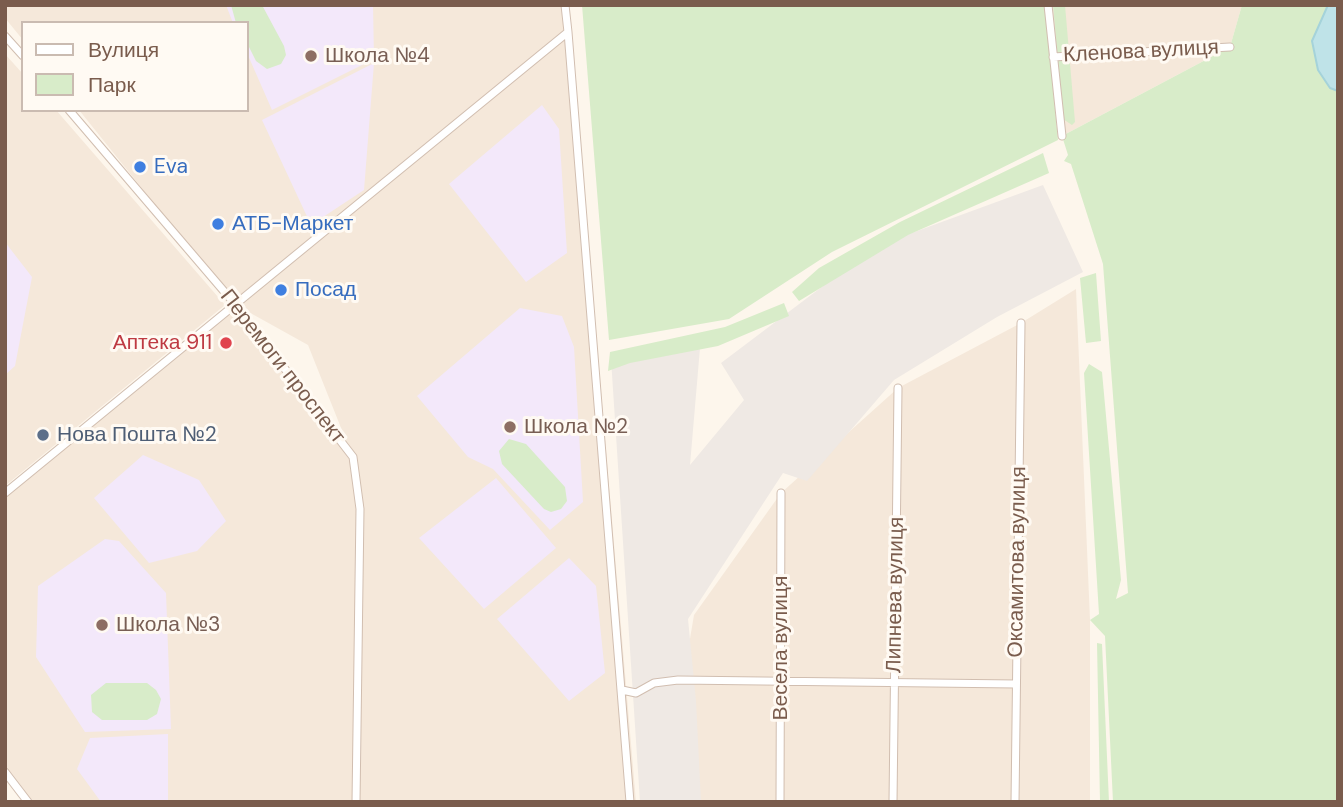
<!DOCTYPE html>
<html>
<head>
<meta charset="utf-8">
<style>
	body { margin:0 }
	#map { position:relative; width:1343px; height:807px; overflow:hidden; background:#fdf6ec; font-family:"DM Sans",sans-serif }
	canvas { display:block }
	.frame { position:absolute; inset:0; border:7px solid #7a5c4d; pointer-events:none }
	.legend { position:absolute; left:21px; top:21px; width:228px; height:91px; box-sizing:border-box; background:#fffaf3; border:2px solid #cabbb1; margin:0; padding:9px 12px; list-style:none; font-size:21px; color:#7a5c4d }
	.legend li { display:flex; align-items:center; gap:14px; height:35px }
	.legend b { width:35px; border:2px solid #cabbb1 }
</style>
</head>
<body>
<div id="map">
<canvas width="1343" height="807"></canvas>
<div class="frame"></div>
<ul class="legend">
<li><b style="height:9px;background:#fff"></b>Вулиця</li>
<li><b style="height:19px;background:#d8ecc9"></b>Парк</li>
</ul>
</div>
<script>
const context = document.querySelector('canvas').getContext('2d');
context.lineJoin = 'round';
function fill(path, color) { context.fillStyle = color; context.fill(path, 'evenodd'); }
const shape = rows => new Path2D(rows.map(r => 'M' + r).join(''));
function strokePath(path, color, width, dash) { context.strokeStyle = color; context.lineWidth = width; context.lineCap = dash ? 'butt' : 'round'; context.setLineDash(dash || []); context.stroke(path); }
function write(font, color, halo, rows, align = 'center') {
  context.font = font + ' "DM Sans",sans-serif'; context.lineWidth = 6; context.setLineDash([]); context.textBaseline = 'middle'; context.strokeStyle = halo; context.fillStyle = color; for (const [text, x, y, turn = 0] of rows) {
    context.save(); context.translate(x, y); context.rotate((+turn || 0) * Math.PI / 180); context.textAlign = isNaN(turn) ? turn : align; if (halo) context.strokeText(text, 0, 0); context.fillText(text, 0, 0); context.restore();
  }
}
fill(shape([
	[5,5,568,5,636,802,28,802,5,772,5,493,234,303,79,110,247,110,247,23,23,23,23,40,5,18],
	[236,305,308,345,351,453],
	[1048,5,1242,5,1230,47,1062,136],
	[5,54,23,74,23,110,56,110,225,305,5,486],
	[1076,289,1090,620,1090,802,689,802,683,680,694,615,781,493,898,388,1021,323]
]), '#f5e8da');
fill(shape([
	[1043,185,1083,272,997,317,894,380,807,481,783,473,688,619,696,701,701,802,640,802,611,359,700,348,690,465,744,400,721,363,876,246]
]), '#efe9e4');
fill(shape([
	[226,5,373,5,374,59,272,110,247,53,247,23,233,23],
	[374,63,364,190,311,225,262,120],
	[542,105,559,129,567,253,526,282,449,184],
	[5,242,32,277,15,366,5,375],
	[520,308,562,316,574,347,583,502,550,530,493,469,468,457,417,396],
	[143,455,199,480,226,521,197,551,149,563,94,498],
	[496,478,556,548,484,609,419,538],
	[105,539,119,541,166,593,171,729,85,732,36,657,38,586],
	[569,558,596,586,605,673,569,701,497,619],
	[168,734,168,802,101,802,77,769,90,738]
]), '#f3e8fa');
fill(shape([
	[231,5,262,5,284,46,286,55,281,64,267,69,256,61,247,43,247,23,236,23],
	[582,5,1045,5,1058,140,832,252,729,319,609,340],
	[1053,5,1065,5,1075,122,1072,125,1063,119],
	[1242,5,1338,5,1338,802,1113,802,1105,636,1090,620,1099,614,1084,373,1089,364,1102,372,1121,580,1116,599,1128,593,1103,264,1071,164,1064,161,1068,155,1062,136,1230,47],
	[1043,153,1049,173,908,235,799,301,792,292,819,268,900,222],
	[1096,273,1101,341,1086,343,1080,278],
	[784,303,789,316,718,346,630,363,608,371,610,352,725,327],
	[509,439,526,444,565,487,567,501,561,509,551,512,544,509,502,464,499,451],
	[1097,643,1102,644,1109,802,1100,802],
	[106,683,147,683,156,690,161,699,157,714,147,720,102,720,92,712,91,695]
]), '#d8ecc9');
const water = shape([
	[1328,5,1338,5,1338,91,1330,88,1318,70,1312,41,1328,5]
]);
fill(water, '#bfe3e8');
strokePath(water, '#a5d3da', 2);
const minor = shape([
	[565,5,568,32],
	[1048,5,1062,136],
	[5,36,23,56],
	[1053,57,1230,47],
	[69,110,234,303,353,457,360,509,356,802],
	[5,493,568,32,630,802],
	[622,690,636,693,654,683,678,680,1016,684],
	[5,772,28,802],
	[780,802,781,493],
	[893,802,898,388],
	[1015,802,1021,323]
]);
strokePath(minor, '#d1beb0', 9);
strokePath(minor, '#fff', 7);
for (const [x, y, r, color] of [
	[311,56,7,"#8d6e63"],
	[140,167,7,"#3f7fe0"],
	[218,224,7,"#3f7fe0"],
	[281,290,7,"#3f7fe0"],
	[226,343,7,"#e0444e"],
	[510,427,7,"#8d6e63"],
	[43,435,7,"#5c6f8a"],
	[102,625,7,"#8d6e63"]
]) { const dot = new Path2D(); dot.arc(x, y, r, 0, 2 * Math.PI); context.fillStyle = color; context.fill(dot); strokePath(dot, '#fffaf3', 2.5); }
write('21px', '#7a5c4d', '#fffaf3', [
	["Кленова вулиця",1141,52,-3],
	["Перемоги проспект",282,367,52],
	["Оксамитова вулиця",1018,562,-89],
	["Липнева вулиця",896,595,-89],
	["Весела вулиця",781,648,-90]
]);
write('21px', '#785e54', '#fffaf3', [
	["Школа №4",325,56],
	["Школа №2",524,427],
	["Школа №3",116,625]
], 'left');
write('21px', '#366cbe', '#fffaf3', [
	["Eva",154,167],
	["АТБ-Маркет",232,224],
	["Посад",295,290]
], 'left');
write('21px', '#be3a42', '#fffaf3', [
	["Аптека 911",212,343]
], 'right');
write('21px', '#4e5e75', '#fffaf3', [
	["Нова Пошта №2",57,435]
], 'left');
</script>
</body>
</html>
